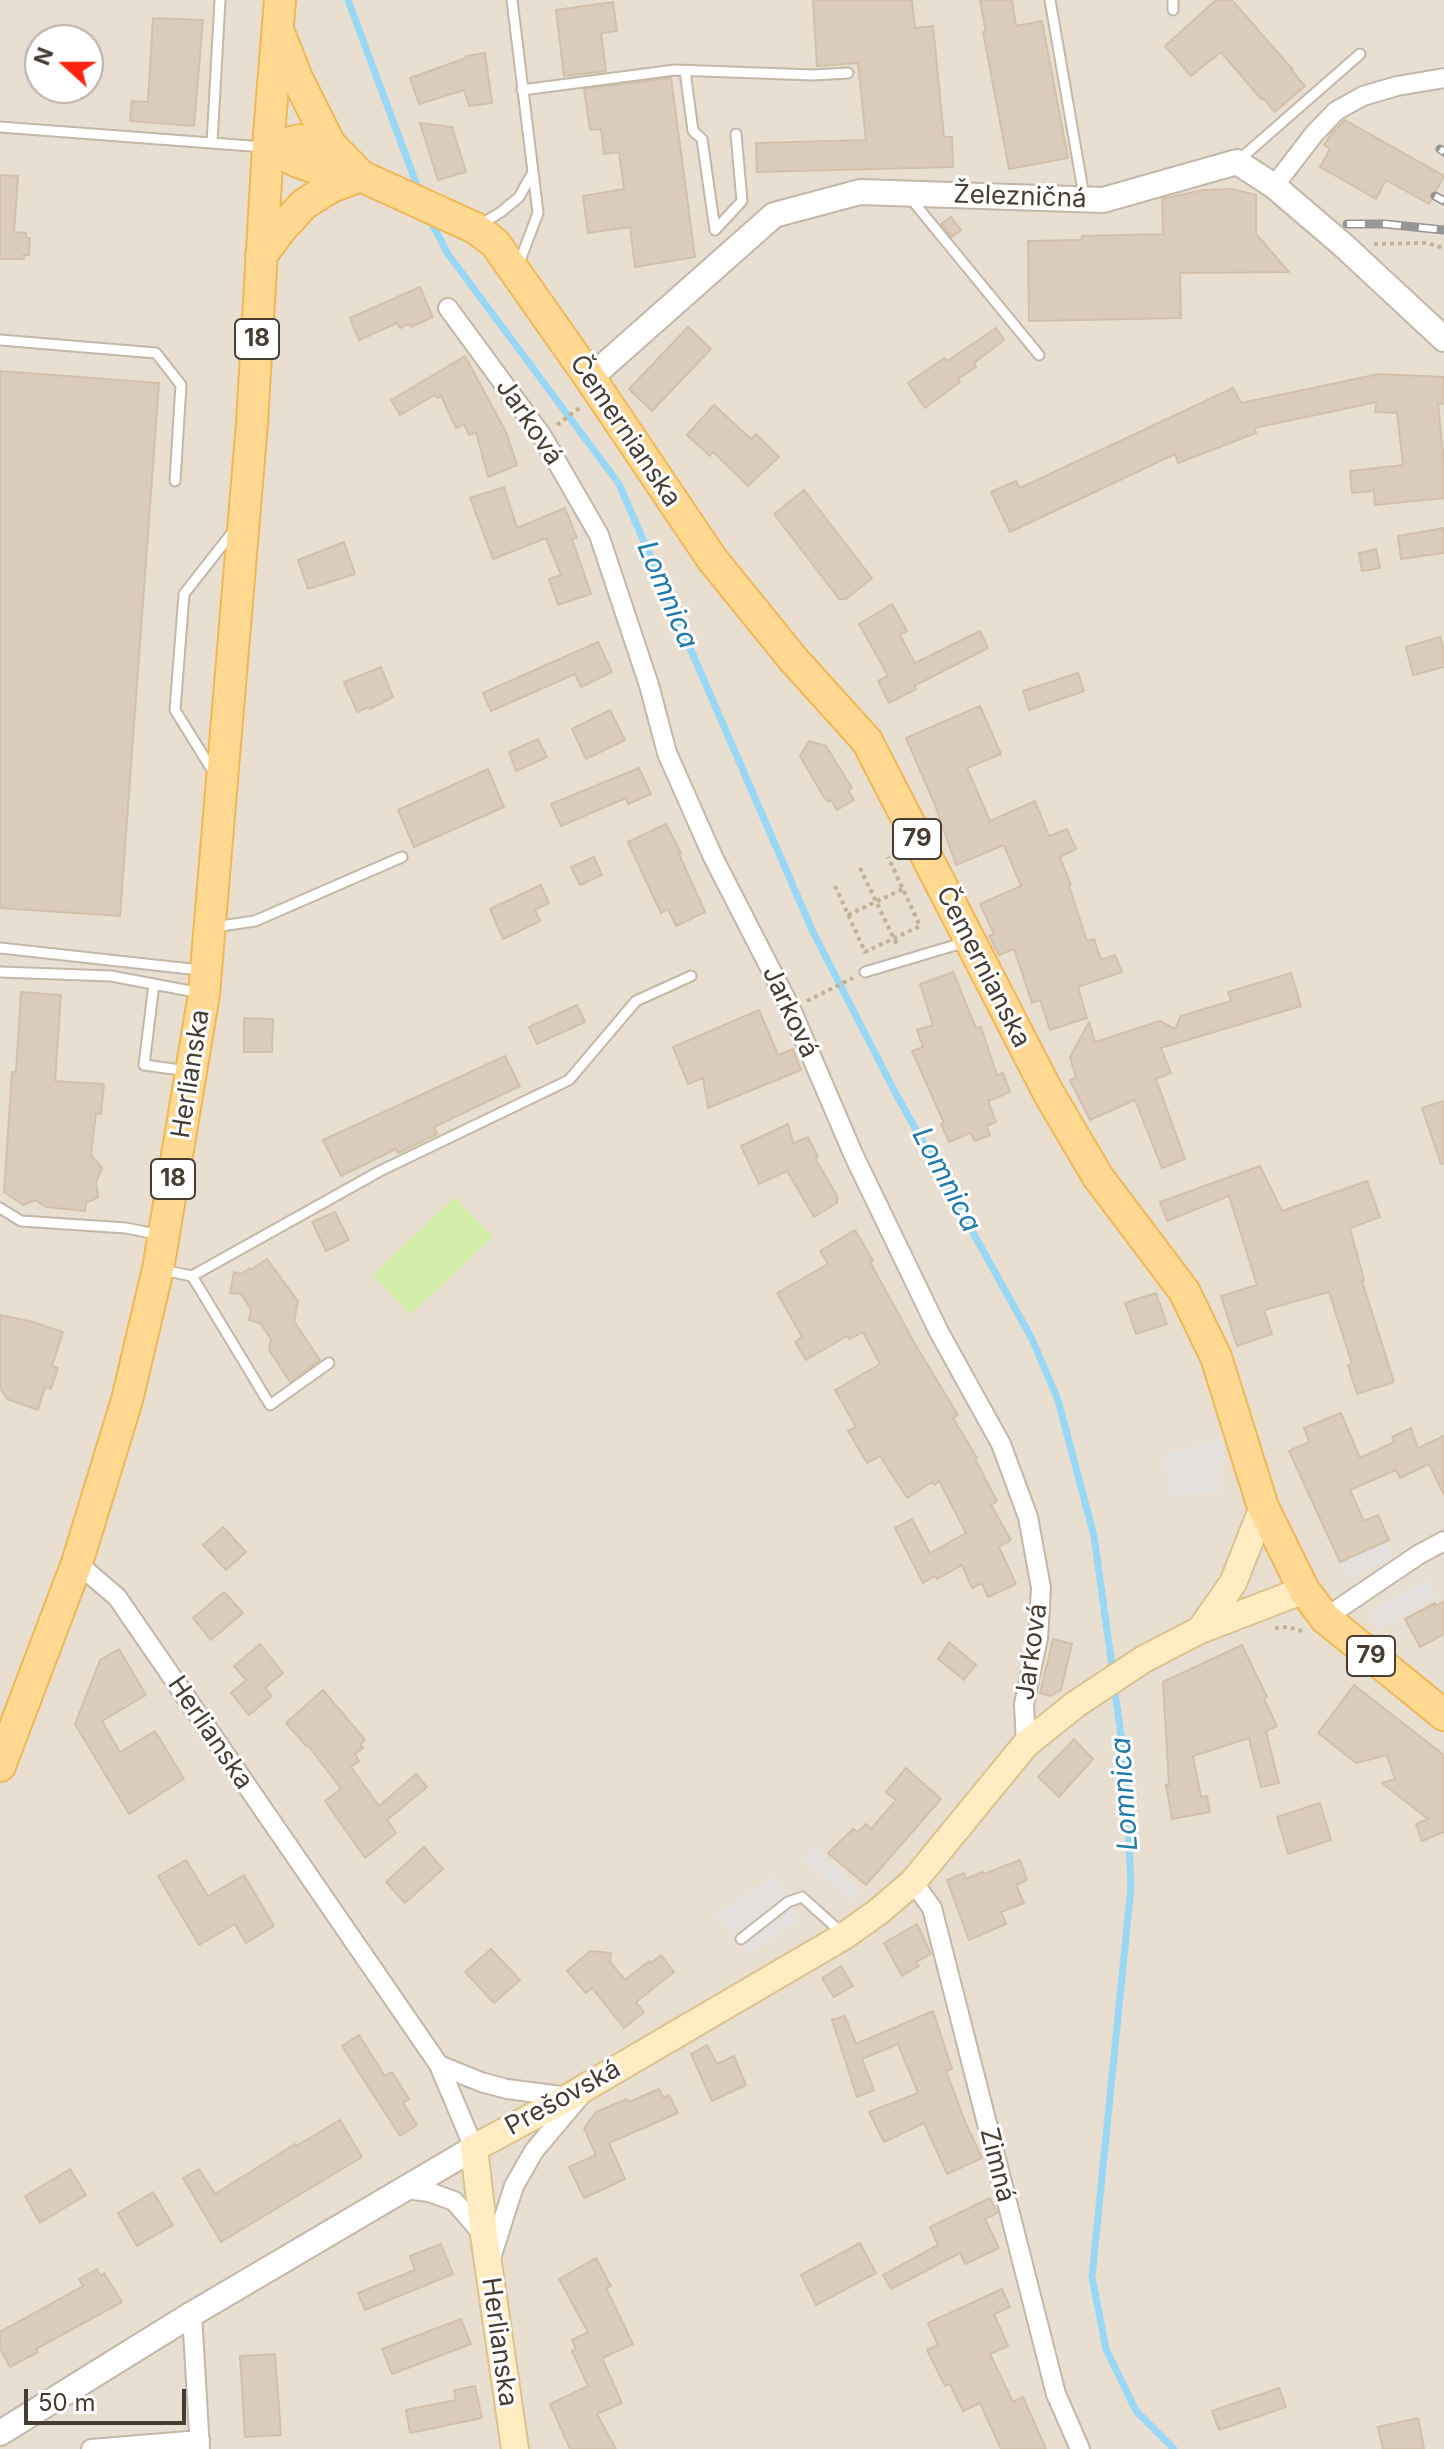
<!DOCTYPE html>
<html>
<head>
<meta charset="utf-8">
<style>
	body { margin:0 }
	#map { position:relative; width:1444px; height:2449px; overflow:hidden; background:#f4eee4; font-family:Inter,sans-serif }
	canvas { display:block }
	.north { position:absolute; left:24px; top:24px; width:80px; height:80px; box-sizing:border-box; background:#fff; border:2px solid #b5b1ad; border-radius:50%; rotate:291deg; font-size:22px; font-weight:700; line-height:32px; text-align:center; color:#463d33 }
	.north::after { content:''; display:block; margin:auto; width:28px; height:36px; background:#ff230f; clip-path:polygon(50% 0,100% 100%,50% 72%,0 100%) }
	.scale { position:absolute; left:24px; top:2389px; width:162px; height:36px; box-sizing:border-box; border:4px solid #463d33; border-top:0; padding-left:10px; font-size:24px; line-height:28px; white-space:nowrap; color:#463d33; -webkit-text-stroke:6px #fff; paint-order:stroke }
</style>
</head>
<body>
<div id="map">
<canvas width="1444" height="2449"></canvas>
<div class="north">N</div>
<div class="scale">50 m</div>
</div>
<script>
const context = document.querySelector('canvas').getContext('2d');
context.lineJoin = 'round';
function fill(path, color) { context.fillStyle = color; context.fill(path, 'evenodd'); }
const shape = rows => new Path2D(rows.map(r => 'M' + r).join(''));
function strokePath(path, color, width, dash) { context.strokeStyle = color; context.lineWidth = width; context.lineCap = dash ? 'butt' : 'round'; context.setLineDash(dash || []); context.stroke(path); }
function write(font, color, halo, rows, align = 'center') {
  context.font = font + ' Inter,sans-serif'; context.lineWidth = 6; context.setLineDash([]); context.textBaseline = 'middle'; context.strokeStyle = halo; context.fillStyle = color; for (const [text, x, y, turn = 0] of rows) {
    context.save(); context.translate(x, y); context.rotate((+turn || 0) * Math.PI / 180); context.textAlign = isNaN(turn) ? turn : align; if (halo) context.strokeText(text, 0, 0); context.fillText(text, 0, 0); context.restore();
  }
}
fill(shape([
	[0,0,1444,0,1444,2449,0,2449],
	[40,40,88,40,88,88,40,88]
]), '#e8dfd1');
fill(shape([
	[455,1197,493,1237,411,1314,373,1275]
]), '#d2eda8');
fill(shape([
	[1220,1439,1224,1455,1219,1475,1220,1492,1170,1496,1163,1455],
	[1386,1542,1394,1557,1349,1579,1341,1563],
	[1428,1579,1437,1596,1377,1629,1368,1613],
	[814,1848,860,1890,852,1900,801,1858],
	[776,1876,799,1920,750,1953,715,1914]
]), '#e4e0dd');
strokePath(shape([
	[348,0,419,191],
	[429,218,448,254,619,484,813,932,896,1094,1032,1339,1058,1400,1094,1536,1113,1673],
	[1114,1686,1126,1770,1131,1887,1092,2277,1106,2349,1136,2411,1174,2449]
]), '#99d7f7', 7);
const building = shape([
	[813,0,912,0,915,28,933,26,944,137,952,137,953,167,757,172,756,143,866,140,858,63,817,66,813,0],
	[980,0,1012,0,1016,26,1042,21,1068,158,1009,169,983,32,986,32,980,0],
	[1216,0,1232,0,1293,70,1292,71,1305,86,1275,112,1263,98,1261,99,1221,52,1191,76,1165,46,1216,0],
	[613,2,617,31,601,33,606,71,564,76,556,10,613,2],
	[153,18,203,20,194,126,130,121,132,101,148,102,153,18],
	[485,53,492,103,469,106,464,90,419,104,410,78,466,58,466,56,485,53],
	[671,78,695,257,635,267,630,227,588,233,583,196,624,189,619,152,604,154,601,129,590,130,584,89,671,78],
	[1345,120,1444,176,1429,204,1386,180,1376,199,1320,167,1330,149,1324,145,1331,134,1345,120],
	[420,123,452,127,466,172,438,180,420,123],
	[0,175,18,176,14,232,26,233,26,238,30,238,29,255,23,255,24,259,0,259,0,175],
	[1232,189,1256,195,1256,234,1289,272,1180,273,1181,318,1029,321,1028,241,1081,240,1082,236,1163,234,1162,199,1203,190,1232,189],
	[951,217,961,230,952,237,941,224,951,217],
	[420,287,433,317,411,327,409,324,400,328,397,323,359,340,350,318,420,287],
	[688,327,711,349,652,411,629,389,688,327],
	[996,328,1004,340,974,363,976,367,958,379,960,382,925,408,908,383,944,358,947,361,996,328],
	[465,356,506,432,517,465,488,477,476,432,469,435,464,424,456,428,441,396,437,398,435,395,400,415,391,400,465,356],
	[0,371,159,383,120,916,0,908,0,371],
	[1379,374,1444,377,1444,404,1438,404,1444,464,1444,498,1375,505,1374,491,1352,493,1350,471,1403,465,1397,413,1375,412,1377,402,1254,428,1256,433,1178,463,1175,454,1010,532,991,492,1016,481,1020,488,1233,388,1241,403,1379,374],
	[714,405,751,439,756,434,779,457,748,486,713,452,710,456,687,435,714,405],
	[504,487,517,528,565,508,577,538,572,539,591,594,558,605,549,579,561,575,546,538,493,559,470,498,504,487],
	[804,490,872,578,846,599,839,599,774,514,804,490],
	[1444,528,1444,553,1401,559,1398,536,1444,528],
	[344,542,355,574,308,589,298,560,344,542],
	[1376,549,1380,568,1362,571,1359,553,1376,549],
	[892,604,907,631,900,635,915,663,980,631,988,648,914,686,916,689,889,703,878,681,888,676,859,624,892,604],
	[1440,637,1444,650,1444,667,1413,675,1406,647,1440,637],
	[598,642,612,672,581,687,575,674,491,711,483,693,598,642],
	[381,667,393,697,370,709,369,707,357,712,344,682,381,667],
	[1078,673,1084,691,1029,710,1023,691,1078,673],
	[980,706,1001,754,967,768,990,821,1035,801,1049,836,1067,829,1076,849,1060,857,1071,885,1069,886,1087,941,1094,939,1101,960,1115,955,1122,972,1078,987,1087,1018,1050,1030,1040,1000,1032,1003,1014,949,999,955,989,936,994,934,980,904,1021,886,1004,845,956,865,935,805,906,738,980,706],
	[610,710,625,740,586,759,572,729,610,710],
	[538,739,547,757,516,771,509,752,538,739],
	[809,741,826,746,852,788,848,790,854,800,837,810,831,800,828,802,822,794,800,756,809,741],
	[639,768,651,794,628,804,626,798,561,826,551,804,639,768],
	[488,769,504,807,414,847,398,810,488,769],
	[666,824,681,853,679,854,705,912,676,926,668,909,661,913,628,842,666,824],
	[594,857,602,875,580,885,571,867,594,857],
	[541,885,549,903,535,910,540,921,503,939,490,909,541,885],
	[953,972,976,1028,981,1027,997,1075,1003,1073,1010,1092,988,1101,996,1122,986,1126,990,1135,975,1141,970,1133,949,1142,941,1124,944,1123,912,1051,923,1047,917,1030,933,1025,920,984,953,972],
	[1291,973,1301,1006,1161,1048,1171,1073,1156,1079,1185,1159,1162,1168,1135,1100,1090,1120,1070,1080,1076,1078,1070,1057,1089,1022,1095,1042,1160,1021,1175,1029,1181,1016,1231,1001,1228,992,1291,973],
	[21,992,61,995,55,1081,104,1084,101,1114,96,1113,91,1155,102,1168,96,1182,98,1197,86,1203,85,1211,46,1207,35,1200,23,1205,4,1192,12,1072,16,1072,21,992],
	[577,1005,585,1022,537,1044,529,1027,577,1005],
	[759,1010,778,1055,793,1049,801,1070,708,1108,703,1078,688,1084,673,1047,759,1010],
	[244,1018,273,1019,272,1052,244,1052,244,1018],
	[505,1056,520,1086,434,1127,437,1134,398,1153,396,1149,341,1176,323,1140,505,1056],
	[1444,1101,1444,1164,1441,1164,1422,1108,1444,1101],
	[788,1124,793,1143,808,1137,818,1157,815,1158,837,1196,837,1203,814,1217,787,1171,759,1184,741,1146,788,1124],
	[1260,1166,1282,1211,1367,1181,1380,1217,1350,1228,1364,1280,1362,1281,1394,1382,1357,1394,1348,1365,1352,1364,1329,1292,1264,1310,1272,1334,1237,1346,1221,1296,1257,1285,1229,1196,1167,1221,1160,1202,1260,1166],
	[335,1212,349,1240,326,1251,312,1222,335,1212],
	[855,1230,873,1261,870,1262,915,1344,958,1415,953,1418,977,1458,975,1459,997,1501,991,1505,1011,1540,999,1547,1016,1584,988,1597,982,1583,972,1588,962,1565,937,1579,935,1576,923,1583,895,1528,912,1519,930,1553,966,1533,939,1481,934,1485,932,1482,907,1498,880,1456,867,1463,848,1431,856,1427,835,1390,880,1364,863,1332,849,1339,847,1336,806,1360,795,1342,802,1337,777,1293,828,1264,820,1251,855,1230],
	[267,1259,298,1301,294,1321,320,1360,290,1382,269,1350,271,1339,260,1323,249,1320,251,1309,241,1294,230,1293,234,1272,241,1274,250,1268,251,1270,267,1259],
	[1156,1293,1167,1324,1136,1334,1125,1303,1156,1293],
	[0,1315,33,1322,63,1332,52,1366,58,1368,51,1389,45,1387,38,1410,7,1399,0,1388,0,1315],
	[1341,1413,1360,1458,1394,1442,1392,1437,1411,1428,1418,1448,1444,1436,1444,1495,1429,1464,1400,1478,1396,1470,1350,1490,1364,1521,1378,1515,1389,1540,1340,1562,1289,1451,1309,1442,1304,1428,1341,1413],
	[223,1527,246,1552,226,1570,203,1545,223,1527],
	[224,1592,243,1613,211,1640,193,1618,224,1592],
	[1444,1601,1444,1634,1420,1647,1405,1619,1435,1603,1436,1606,1444,1601],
	[1053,1639,1072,1644,1061,1690,1051,1696,1040,1693,1053,1639],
	[949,1642,976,1665,964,1680,938,1659,949,1642],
	[260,1644,283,1673,265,1688,272,1696,249,1715,231,1693,246,1680,234,1666,260,1644],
	[1242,1645,1267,1697,1264,1699,1277,1726,1266,1731,1279,1783,1261,1787,1249,1738,1193,1756,1201,1797,1207,1796,1210,1812,1172,1819,1166,1785,1169,1785,1163,1682,1242,1645],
	[119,1649,146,1695,102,1721,120,1752,155,1731,184,1779,129,1814,75,1724,100,1660,119,1649],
	[1354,1685,1444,1755,1444,1832,1422,1841,1416,1824,1428,1819,1382,1783,1395,1779,1387,1755,1356,1763,1318,1733,1354,1685],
	[323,1690,365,1740,360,1744,363,1748,355,1754,359,1761,351,1767,379,1806,416,1774,427,1787,387,1820,396,1833,365,1858,325,1801,341,1789,307,1744,306,1746,286,1723,323,1690],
	[1074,1739,1093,1759,1059,1797,1038,1777,1074,1739],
	[906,1768,941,1799,866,1885,828,1853,853,1829,858,1832,866,1824,871,1829,896,1800,886,1792,906,1768],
	[1320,1803,1331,1840,1288,1854,1277,1817,1320,1803],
	[424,1847,443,1869,405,1903,386,1882,424,1847],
	[186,1860,208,1896,244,1875,274,1926,246,1943,235,1924,199,1945,158,1876,186,1860],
	[1020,1860,1027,1880,1016,1885,1024,1903,1001,1912,1006,1924,969,1940,947,1880,964,1873,966,1879,982,1872,984,1874,1020,1860],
	[917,1924,931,1954,916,1962,919,1966,902,1976,884,1943,917,1924],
	[491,1949,520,1980,494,2003,465,1972,491,1949],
	[590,1951,611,1953,610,1962,625,1980,649,1961,651,1963,661,1955,674,1972,636,2002,644,2012,624,2028,592,1988,586,1993,567,1971,590,1951],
	[841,1966,853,1986,834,1997,822,1978,841,1966],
	[933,2011,952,2069,946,2071,966,2124,982,2158,947,2174,924,2123,884,2142,869,2112,918,2093,898,2044,862,2059,874,2090,857,2097,832,2020,845,2016,856,2044,933,2011],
	[359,2035,385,2076,392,2072,409,2099,403,2103,417,2125,400,2136,342,2046,359,2035],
	[707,2045,717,2064,734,2056,746,2085,712,2101,691,2054,707,2045],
	[659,2089,664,2098,669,2095,678,2113,609,2143,625,2179,584,2198,569,2167,596,2155,584,2128,596,2112,627,2099,629,2102,659,2089],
	[340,2120,362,2157,221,2242,183,2178,199,2169,215,2194,295,2144,296,2146,340,2120],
	[70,2169,86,2195,40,2223,25,2196,70,2169],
	[153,2192,173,2225,137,2246,118,2213,153,2192],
	[990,2198,997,2213,985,2219,999,2248,965,2264,960,2253,891,2289,883,2275,938,2245,930,2227,990,2198],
	[860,2243,876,2273,816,2305,801,2275,860,2243],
	[441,2244,453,2274,365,2310,358,2293,415,2270,410,2256,441,2244],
	[596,2258,611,2286,606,2288,633,2344,602,2358,622,2403,597,2414,616,2449,570,2449,550,2404,588,2386,572,2351,576,2349,572,2340,588,2332,559,2279,596,2258],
	[97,2269,101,2276,104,2273,122,2302,36,2349,38,2352,10,2367,0,2349,0,2332,83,2286,79,2279,97,2269],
	[1002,2289,1010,2307,994,2314,1008,2346,990,2354,1013,2402,1023,2397,1046,2449,1001,2449,980,2403,963,2411,950,2384,945,2386,927,2350,938,2345,928,2323,1002,2289],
	[461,2319,471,2344,392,2374,382,2349,461,2319],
	[275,2354,281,2435,245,2437,240,2356,275,2354],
	[475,2386,482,2418,410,2433,406,2410,456,2400,454,2390,475,2386],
	[1279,2388,1286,2407,1219,2430,1212,2411,1279,2388],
	[1418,2418,1424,2449,1383,2449,1378,2427,1418,2418]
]);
fill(building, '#dacbbb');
strokePath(building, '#d2c0aa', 2);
const service = shape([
	[512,0,538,213,518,266],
	[1050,0,1084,196],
	[1173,10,1173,0],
	[685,71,693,131,702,139,715,230,742,201,736,134],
	[522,90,675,70,813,75,848,73],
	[0,127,264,147],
	[212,143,220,0],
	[1240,159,1360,54],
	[911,199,1039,355],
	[478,226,501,212,519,197,532,174],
	[0,340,156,353,181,385,175,481],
	[214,773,175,710,184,594,235,529],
	[214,927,255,921,402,857],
	[0,948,200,970],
	[0,972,111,976,201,993],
	[865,972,966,942],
	[154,984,144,1065,188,1071],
	[0,1208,21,1221,126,1228,161,1235],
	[162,1270,192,1276,380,1171,569,1080,636,1001,691,976],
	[192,1276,270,1405,329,1363],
	[741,1939,788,1902,802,1897,842,1933]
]);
const minor = shape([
	[1274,186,1314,134,1336,111,1363,96,1397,86,1444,78],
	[448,308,542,436,599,535,649,685,667,753,713,857,791,1009,854,1156,939,1332,1001,1444,1028,1517,1041,1588,1038,1638,1024,1704,1026,1744],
	[77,1563,117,1597,439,2065,474,2148],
	[1325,1618,1418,1555,1444,1541],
	[913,1882,932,1908,1056,2394,1080,2449],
	[439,2065,481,2082,507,2089,569,2097],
	[405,2189,429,2192,454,2201,482,2233],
	[491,2258,514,2186,534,2151,582,2094],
	[192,2314,200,2449],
	[91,2449,200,2440]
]);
const tertiary = shape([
	[590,378,774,215,860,192,1103,200,1237,162,1274,186,1343,245,1444,339],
	[0,2433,192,2314,474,2148]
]);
const secondary = shape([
	[1200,1630,1233,1583,1263,1507],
	[515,2449,484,2235,474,2148,569,2097,844,1936,878,1912,913,1882,1026,1744,1076,1704,1144,1659,1200,1630,1304,1590]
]);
const primary = shape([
	[280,35,297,78,330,144],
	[268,147,300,140,330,144,361,176,475,228,495,243,590,378,712,559,793,659,867,741,1049,1094,1098,1177,1184,1291,1216,1357,1263,1507,1304,1590,1325,1618,1444,1715],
	[268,147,298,162,338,175,360,176],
	[261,256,282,228,304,204,331,187,361,176],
	[0,1766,77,1563,127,1400,158,1269,204,994,252,423,268,147,280,0]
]);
strokePath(service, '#c3b8a8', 13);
strokePath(minor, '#c3b8a8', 22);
strokePath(tertiary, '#c3b8a8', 28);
strokePath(secondary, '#dbc290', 30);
strokePath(primary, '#f0b756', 34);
strokePath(shape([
	[1374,244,1427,243,1444,248],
	[557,425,582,406],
	[860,868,898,947],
	[835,886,865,952,920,926,888,857],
	[848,915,903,889],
	[807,1001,853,978],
	[1275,1628,1288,1627,1302,1631]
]), '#c3b095', 4, [4, 4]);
strokePath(service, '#fff', 9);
strokePath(minor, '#fff', 18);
strokePath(tertiary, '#fff', 24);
strokePath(secondary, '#ffecc2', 26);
strokePath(primary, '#ffd891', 30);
const rail = shape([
	[1440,149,1444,152],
	[1435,196,1444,201],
	[1347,224,1385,224,1444,230]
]);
strokePath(rail, '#959595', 9);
strokePath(rail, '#fff', 6, [18]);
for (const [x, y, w] of [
	[257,339,44],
	[917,839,48],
	[173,1179,44],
	[1371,1656,48]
]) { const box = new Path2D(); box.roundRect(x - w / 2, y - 20, w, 40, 6); context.fillStyle = '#fff'; context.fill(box); strokePath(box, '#463d33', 2); }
write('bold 24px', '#463d33', null, [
	["18",257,339],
	["79",917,839],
	["18",173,1179],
	["79",1371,1656]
]);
write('26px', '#463d33', '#fff', [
	["Železničná",1020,197,2],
	["Jarková",529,422,56],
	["Čemernianska",625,431,56],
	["Čemernianska",983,967,63],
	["Jarková",790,1012,65],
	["Herlianska",191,1074,-81],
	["Jarková",1032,1652,-82],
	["Herlianska",210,1733,56],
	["Prešovská",563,2098,-29],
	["Zimná",997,2165,76],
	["Herlianska",499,2342,82]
]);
write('italic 28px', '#207aac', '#fff', [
	["Lomnica",667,595,67],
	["Lomnica",946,1180,62],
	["Lomnica",1125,1794,-94]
]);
</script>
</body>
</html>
